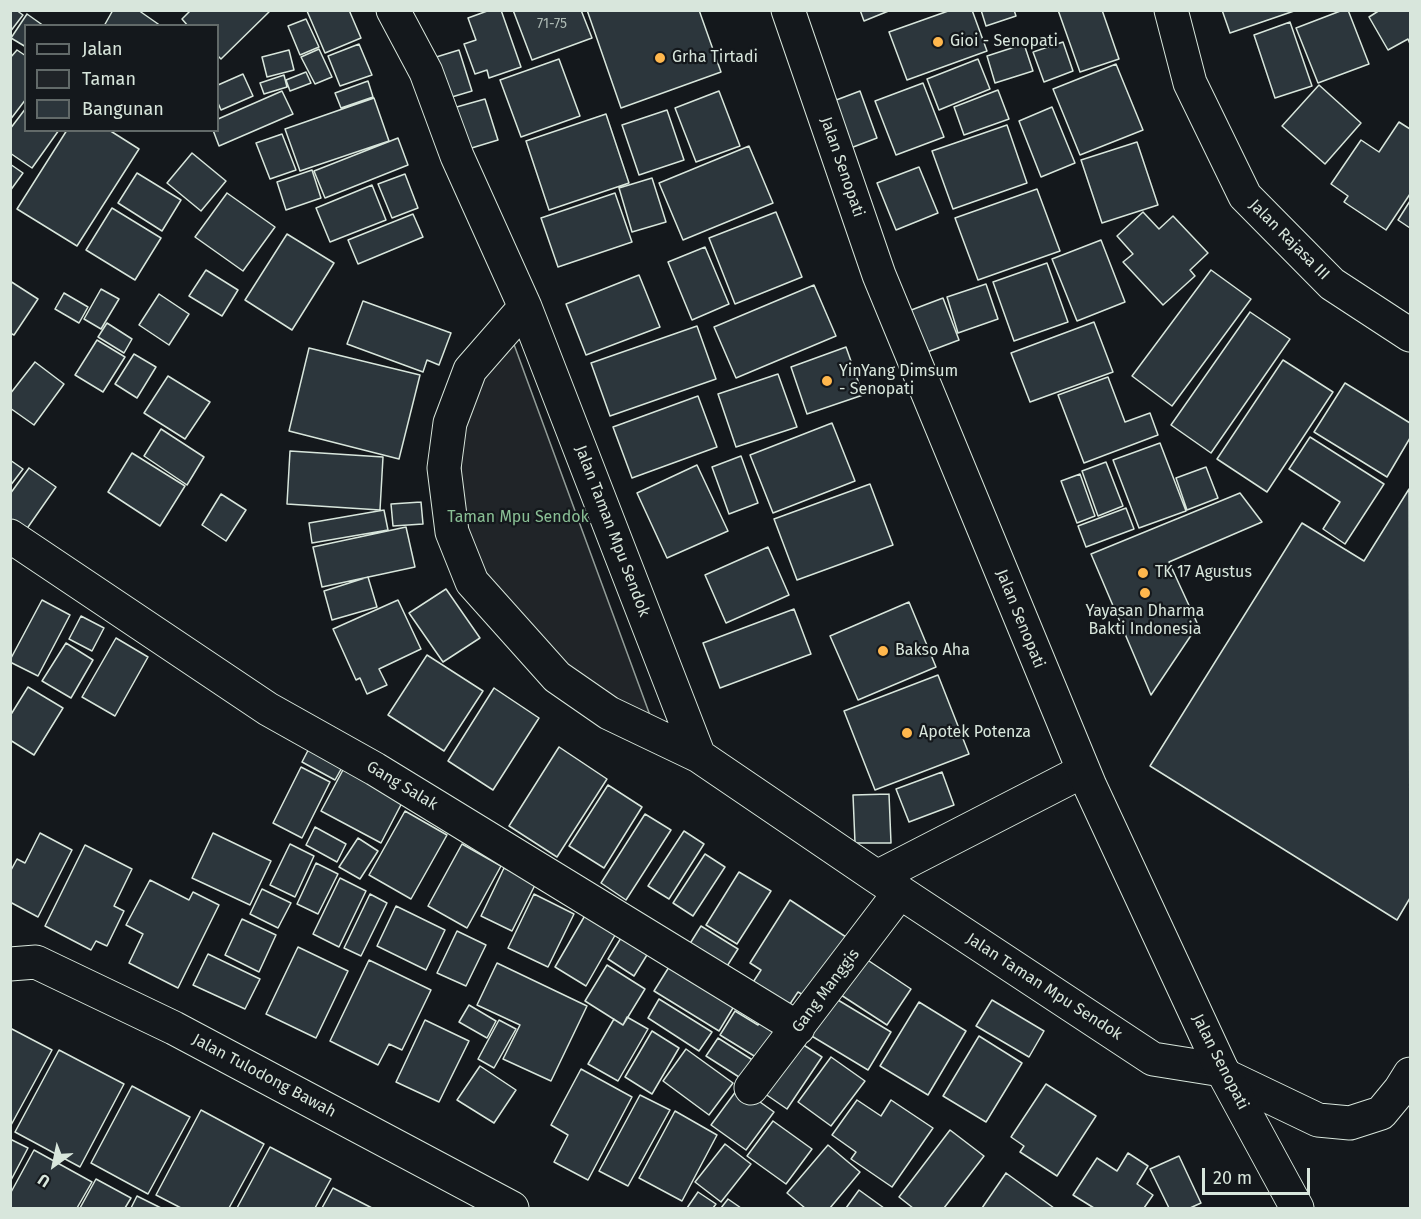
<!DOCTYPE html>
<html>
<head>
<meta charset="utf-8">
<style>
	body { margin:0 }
	#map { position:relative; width:1421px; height:1219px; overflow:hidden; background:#14181c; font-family:"Fira Sans",sans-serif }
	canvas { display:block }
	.frame { position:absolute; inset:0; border:12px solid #d8e6dc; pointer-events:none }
	.legend { position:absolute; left:24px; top:24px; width:195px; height:108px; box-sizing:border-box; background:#14181c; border:2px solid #626a69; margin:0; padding:8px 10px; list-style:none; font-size:18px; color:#d8e6dc }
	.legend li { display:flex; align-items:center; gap:12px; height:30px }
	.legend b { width:30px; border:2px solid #626a69 }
	.north { position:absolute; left:24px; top:1135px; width:60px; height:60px; -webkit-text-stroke:4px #14181c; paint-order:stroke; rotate:213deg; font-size:16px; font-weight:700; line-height:24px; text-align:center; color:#d8e6dc }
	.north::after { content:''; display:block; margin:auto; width:21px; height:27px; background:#d8e6dc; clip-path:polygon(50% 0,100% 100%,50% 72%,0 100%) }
	.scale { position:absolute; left:1202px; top:1168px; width:108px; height:27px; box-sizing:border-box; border:3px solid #d8e6dc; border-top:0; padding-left:8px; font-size:18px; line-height:21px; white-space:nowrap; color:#d8e6dc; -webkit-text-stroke:4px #14181c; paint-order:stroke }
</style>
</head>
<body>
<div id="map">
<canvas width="1421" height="1219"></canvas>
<div class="frame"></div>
<ul class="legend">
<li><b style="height:8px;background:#14181c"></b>Jalan</li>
<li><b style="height:16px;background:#202428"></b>Taman</li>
<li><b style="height:16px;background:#2c363c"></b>Bangunan</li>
</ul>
<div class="north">U</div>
<div class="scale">20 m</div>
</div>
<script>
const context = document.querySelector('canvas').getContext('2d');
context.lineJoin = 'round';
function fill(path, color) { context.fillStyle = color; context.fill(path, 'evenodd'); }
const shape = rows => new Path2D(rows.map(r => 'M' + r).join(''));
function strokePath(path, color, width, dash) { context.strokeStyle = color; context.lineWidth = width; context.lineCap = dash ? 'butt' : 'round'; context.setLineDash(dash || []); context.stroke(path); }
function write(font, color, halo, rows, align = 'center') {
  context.font = font + ' "Fira Sans",sans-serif'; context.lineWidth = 4.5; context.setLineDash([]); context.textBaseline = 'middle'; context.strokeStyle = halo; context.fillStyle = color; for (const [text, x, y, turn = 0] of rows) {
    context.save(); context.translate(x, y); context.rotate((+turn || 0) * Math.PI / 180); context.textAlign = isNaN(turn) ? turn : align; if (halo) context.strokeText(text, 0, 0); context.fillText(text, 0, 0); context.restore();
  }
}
const green = shape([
	[512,339,651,718,565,671,482,575,460,524,462,427,478,369,512,339]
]);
fill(green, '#202428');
strokePath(green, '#939e99', 1.5);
const building = shape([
	[10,10,16,10,23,15,10,32,10,10],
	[113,10,138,10,161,26,104,26,113,10],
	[191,10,271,10,221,59,218,56,218,26,188,26,182,19,191,10],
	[309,10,349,10,361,38,325,53,307,11,309,10],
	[490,10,501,10,521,67,489,78,487,70,475,74,464,44,476,40,468,18,490,10],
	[513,10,581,10,592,38,532,60,513,10],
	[587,10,699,10,721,72,621,108,587,10],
	[860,10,891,10,864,21,860,10],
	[951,10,972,10,987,51,907,80,889,32,951,10],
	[981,10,1014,10,1016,16,986,26,981,10],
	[1058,10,1102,10,1119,59,1080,72,1058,10],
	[1222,10,1297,10,1230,33,1222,10],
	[1343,10,1348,10,1369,64,1318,83,1296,28,1343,10],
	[1380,10,1410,10,1410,44,1408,39,1388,50,1369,17,1380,10],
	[27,14,44,26,26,26,26,47,11,38,27,14],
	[306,19,319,47,300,55,288,26,306,19],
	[1290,22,1312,86,1275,98,1254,35,1290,22],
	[1063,42,1073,71,1044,82,1033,52,1063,42],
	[359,44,372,75,340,86,328,56,359,44],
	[1024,44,1033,71,995,83,987,56,1024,44],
	[319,49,332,77,315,84,301,57,319,49],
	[17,50,26,56,26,99,10,120,10,58,17,50],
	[289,50,294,70,267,77,262,57,289,50],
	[459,50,472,91,445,99,433,58,459,50],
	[559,59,580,116,521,137,500,80,559,59],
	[978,59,990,89,939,110,927,79,978,59],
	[1116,64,1143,130,1080,155,1053,89,1116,64],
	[306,72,311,83,290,91,286,80,306,72],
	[243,74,253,96,221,110,218,103,218,85,243,74],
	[284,75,287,87,264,94,260,83,284,75],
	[368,81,373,97,341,108,335,93,368,81],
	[923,83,944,137,896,155,875,101,923,83],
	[1319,85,1361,123,1325,164,1282,126,1319,85],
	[998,90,1009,119,964,135,954,107,998,90],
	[282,91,293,114,219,146,213,130,218,130,218,119,282,91],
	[719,91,740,146,696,162,675,108,719,91],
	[860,91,877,138,848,149,831,102,860,91],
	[374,98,389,141,300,171,285,129,374,98],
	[485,99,498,140,465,150,453,108,485,99],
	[1052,107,1075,163,1041,177,1019,121,1052,107],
	[26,108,26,130,59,130,32,168,10,153,10,129,26,108],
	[667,110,684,160,639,175,622,125,667,110],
	[606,114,629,183,549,210,526,141,606,114],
	[1399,122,1410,129,1410,194,1386,230,1344,202,1348,196,1331,184,1361,140,1379,152,1399,122],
	[1007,125,1027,183,953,209,932,151,1007,125],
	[67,130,109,130,139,149,77,246,17,209,67,130],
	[282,134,296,170,270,179,256,143,282,134],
	[398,138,408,165,325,198,314,171,398,138],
	[1137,142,1158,205,1102,223,1081,160,1137,142],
	[749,146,773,203,683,240,659,183,749,146],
	[192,153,226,181,201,211,167,183,192,153],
	[10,164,23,173,10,191,10,164],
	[919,167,938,213,896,230,877,183,919,167],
	[312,170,321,198,286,210,277,182,312,170],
	[137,173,181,200,162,231,118,203,137,173],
	[405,174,418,208,392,218,378,184,405,174],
	[652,178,666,222,632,232,619,188,652,178],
	[372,185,386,220,330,242,316,208,372,185],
	[1037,189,1060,251,978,280,955,218,1037,189],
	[227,193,275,227,243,271,195,237,227,193],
	[615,193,632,242,558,267,541,218,615,193],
	[1410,201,1410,228,1398,220,1410,201],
	[112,208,161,238,135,280,86,250,112,208],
	[776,212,802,277,735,304,709,238,776,212],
	[1143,212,1159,229,1173,216,1208,253,1190,270,1195,276,1163,305,1123,262,1133,254,1117,236,1143,212],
	[413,214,423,237,358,264,348,240,413,214],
	[287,234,334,263,292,330,245,300,287,234],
	[1101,240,1125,302,1077,321,1052,259,1101,240],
	[705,247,729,304,692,320,668,262,705,247],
	[1047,263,1068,322,1014,341,993,282,1047,263],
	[206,270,238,290,222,316,189,296,206,270],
	[1211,270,1251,299,1172,406,1132,376,1211,270],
	[639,275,660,327,586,355,566,304,639,275],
	[10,281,38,299,14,335,10,333,10,281],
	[986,284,998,319,958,333,947,297,986,284],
	[814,285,836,336,736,378,714,327,814,285],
	[101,289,119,299,101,329,84,319,101,289],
	[64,293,88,307,79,323,55,309,64,293],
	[159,294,189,314,169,345,139,325,159,294],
	[943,298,959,340,922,354,906,312,943,298],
	[363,301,451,333,439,365,427,360,423,372,347,344,363,301],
	[1250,312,1290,339,1211,453,1171,425,1250,312],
	[1094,322,1113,372,1030,402,1011,353,1094,322],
	[107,323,132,339,124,353,98,337,107,323],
	[697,326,716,379,610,416,591,363,697,326],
	[97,340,125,357,103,392,75,375,97,340],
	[846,347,863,395,807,414,791,367,846,347],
	[309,348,420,375,399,459,289,431,309,348],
	[134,354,156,367,137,398,115,384,134,354],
	[1283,360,1333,392,1267,492,1217,459,1283,360],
	[35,362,64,384,34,425,10,408,10,394,35,362],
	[778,374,797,427,736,447,718,394,778,374],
	[168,376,210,402,185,439,144,413,168,376],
	[1108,377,1125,422,1150,413,1158,435,1084,463,1058,395,1108,377],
	[1345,383,1410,423,1410,438,1387,477,1314,432,1345,383],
	[698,396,717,447,632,478,613,427,698,396],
	[832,423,855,481,773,513,750,455,832,423],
	[161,429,204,457,187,485,144,456,161,429],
	[1310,437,1384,484,1345,544,1323,529,1340,502,1289,469,1310,437],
	[1160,443,1186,511,1139,528,1113,460,1160,443],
	[290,451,383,457,380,510,287,504,290,451],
	[132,453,185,486,160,526,108,492,132,453],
	[741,456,758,503,729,514,712,467,741,456],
	[10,460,23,469,10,486,10,460],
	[1106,462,1123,506,1098,516,1082,471,1106,462],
	[697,465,728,531,667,558,637,493,697,465],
	[1206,467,1218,498,1187,510,1176,478,1206,467],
	[29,468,56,487,19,540,10,534,10,494,29,468],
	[1080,474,1095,516,1077,523,1061,481,1080,474],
	[870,484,893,545,797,580,774,519,870,484],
	[1409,489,1410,898,1397,920,1150,766,1302,523,1364,561,1409,489],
	[1240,493,1262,522,1169,562,1198,625,1151,695,1091,554,1240,493],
	[221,494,246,510,226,541,202,525,221,494],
	[421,502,423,524,393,526,391,504,421,502],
	[1126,508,1134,529,1086,547,1078,526,1126,508],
	[384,510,388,530,312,543,309,523,384,510],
	[406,527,415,567,322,587,313,547,406,527],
	[768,547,789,595,726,623,705,575,768,547],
	[368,577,377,607,332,620,324,591,368,577],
	[446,589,480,638,443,662,409,613,446,589],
	[42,600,70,615,38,676,10,662,10,660,42,600],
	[398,600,421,649,379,669,387,685,367,694,360,678,356,680,333,629,398,600],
	[909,602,936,667,858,700,830,636,909,602],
	[794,609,811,654,720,688,703,643,794,609],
	[81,616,104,628,92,651,69,639,81,616],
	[116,638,148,657,115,716,82,697,116,638],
	[66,643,93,660,71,698,42,681,66,643],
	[427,655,483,691,444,751,388,715,427,655],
	[938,675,969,754,875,790,844,711,938,675],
	[28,687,63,708,34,755,10,740,10,716,28,687],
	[494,688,539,718,493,790,448,761,494,688],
	[315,737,349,755,335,780,302,762,315,737],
	[559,747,607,779,557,857,509,826,559,747],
	[301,767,330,782,302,838,273,823,301,767],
	[344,768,404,799,381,843,321,811,344,768],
	[942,772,954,805,909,822,896,789,942,772],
	[608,785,642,807,604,868,569,846,608,785],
	[889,794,891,843,855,843,853,795,889,794],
	[405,811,447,835,411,899,369,875,405,811],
	[645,814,671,830,626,900,601,883,645,814],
	[315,827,346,844,337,862,306,845,315,827],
	[684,831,704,844,669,899,648,886,684,831],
	[40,833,72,850,38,917,10,902,10,872,17,859,25,863,40,833],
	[213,833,271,861,250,905,192,878,213,833],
	[358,838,378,851,360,879,339,867,358,838],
	[290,844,314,856,295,897,270,885,290,844],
	[462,844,501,866,467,928,428,906,462,844],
	[85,845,132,869,114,906,124,911,107,946,96,941,91,950,45,926,85,845],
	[705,854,725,867,693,916,673,903,705,854],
	[316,863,338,874,318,914,297,904,316,863],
	[504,868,536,883,512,931,481,916,504,868],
	[739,872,771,891,737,944,706,925,739,872],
	[340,878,366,891,339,947,313,934,340,878],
	[150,880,189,900,193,892,219,905,178,988,129,963,143,934,126,925,150,880],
	[262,889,291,903,278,928,250,914,262,889],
	[370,894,387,903,361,956,344,948,370,894],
	[534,894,574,914,548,967,508,948,534,894],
	[790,900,846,937,807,997,798,992,784,1013,748,990,761,970,750,963,790,900],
	[396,906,445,930,426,970,377,946,396,906],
	[587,912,618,930,586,986,555,967,587,912],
	[242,919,276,935,259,972,225,955,242,919],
	[701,926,738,949,722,974,686,950,701,926],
	[457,931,486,945,466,986,437,973,457,931],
	[624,933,650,950,634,976,608,959,624,933],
	[298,947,348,971,316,1038,266,1014,298,947],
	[208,954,260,979,245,1009,193,985,208,954],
	[674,959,739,998,719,1031,654,991,674,959],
	[866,959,911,989,887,1025,841,995,866,959],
	[369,960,431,990,402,1050,389,1044,378,1065,330,1041,369,960],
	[497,963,587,1006,551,1081,503,1059,520,1025,477,1005,497,963],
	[607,965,645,989,623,1025,585,1001,607,965],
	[828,994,891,1032,868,1070,805,1032,828,994],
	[659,999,712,1032,699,1051,648,1018,659,999],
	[992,1000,1044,1031,1029,1057,976,1026,992,1000],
	[919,1002,966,1031,928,1095,880,1066,919,1002],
	[469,1005,496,1021,487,1038,459,1022,469,1005],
	[735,1011,758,1025,765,1015,786,1027,764,1062,720,1035,735,1011],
	[627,1017,648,1029,618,1081,588,1064,614,1019,623,1025,627,1017],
	[425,1020,469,1041,439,1102,396,1082,425,1020],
	[499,1020,516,1029,494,1068,478,1059,499,1020],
	[10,1028,52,1050,10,1127,10,1028],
	[652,1031,679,1048,652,1094,625,1077,652,1031],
	[979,1036,1022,1063,986,1122,943,1096,979,1036],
	[718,1038,762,1066,750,1084,706,1056,718,1038],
	[793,1038,822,1057,787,1109,758,1089,793,1038],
	[686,1049,733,1083,709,1115,663,1081,686,1049],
	[59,1050,124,1084,80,1167,15,1132,59,1050],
	[831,1057,865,1081,831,1126,798,1102,831,1057],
	[480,1066,516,1090,494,1123,457,1100,480,1066],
	[581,1069,632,1097,588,1180,554,1162,568,1135,551,1125,581,1069],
	[1046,1084,1096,1116,1057,1176,1020,1152,1024,1146,1011,1137,1046,1084],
	[132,1086,190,1117,148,1194,91,1163,132,1086],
	[739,1087,774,1112,746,1150,711,1125,739,1087],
	[640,1095,670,1110,628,1186,599,1171,640,1095],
	[857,1100,881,1116,891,1100,933,1128,892,1187,851,1159,856,1152,832,1135,857,1100],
	[201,1110,264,1144,229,1208,181,1208,156,1195,201,1110],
	[675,1111,717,1135,682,1201,639,1178,675,1111],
	[773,1121,812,1149,786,1184,747,1156,773,1121],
	[950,1130,984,1156,944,1208,913,1208,899,1197,950,1130],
	[10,1139,28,1148,10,1182,10,1139],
	[725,1144,751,1164,721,1202,695,1182,725,1144],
	[828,1145,860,1172,830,1208,805,1208,787,1193,828,1145],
	[270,1147,331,1179,315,1208,237,1208,270,1147],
	[34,1150,92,1182,77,1208,10,1208,10,1194,34,1150],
	[1128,1153,1148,1166,1137,1184,1153,1195,1144,1208,1094,1208,1073,1195,1097,1158,1117,1171,1128,1153],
	[1179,1156,1201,1203,1190,1208,1169,1208,1150,1169,1179,1156],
	[1006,1173,1054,1208,982,1208,1006,1173],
	[96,1179,131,1198,125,1208,80,1208,96,1179],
	[333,1188,372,1208,322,1208,333,1188],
	[859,1190,884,1208,846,1208,859,1190],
	[698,1192,716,1204,713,1208,687,1208,698,1192],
	[137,1196,161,1208,131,1208,137,1196],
	[728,1199,741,1208,721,1208,728,1199]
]);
fill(building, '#2c363c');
strokePath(building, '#d8e6dc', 1.5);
const minor = shape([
	[393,10,426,72,457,156,525,307,699,756],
	[1171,10,1190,83,1245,196,1332,284,1410,335],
	[525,307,470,370,450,423,444,468,452,532,472,582,557,677,609,713,699,756,877,877,1153,1059,1222,1070],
	[10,536,268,709,375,769,798,1028],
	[877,877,1083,771],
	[10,964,36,962,174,1028,512,1208],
	[1226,1076,1318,1120,1350,1123,1381,1113,1400,1090,1410,1074],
	[751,1088,900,892]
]);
const secondary = shape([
	[788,10,879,275,1090,786,1222,1070,1297,1208]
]);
strokePath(minor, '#d8e6dc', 35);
strokePath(secondary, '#d8e6dc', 35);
strokePath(minor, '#14181c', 33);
strokePath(secondary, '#14181c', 33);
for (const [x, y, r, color] of [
	[938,42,6,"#ffb74d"],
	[660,58,6,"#ffb74d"],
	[827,381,6,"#ffb74d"],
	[1143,573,6,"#ffb74d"],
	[1145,593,6,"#ffb74d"],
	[883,651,6,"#ffb74d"],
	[907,733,6,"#ffb74d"]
]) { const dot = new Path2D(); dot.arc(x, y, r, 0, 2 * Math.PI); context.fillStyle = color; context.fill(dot); strokePath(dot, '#14181c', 2); }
write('14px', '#adbab4', null, [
	["71-75",552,24]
]);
write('16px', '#d8e6dc', '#14181c', [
	["Gioi - Senopati",950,42],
	["Grha Tirtadi",672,58],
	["YinYang Dimsum",839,372],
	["- Senopati",839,390],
	["TK 17 Agustus",1155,573],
	["Yayasan Dharma",1145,612,"center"],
	["Bakti Indonesia",1145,630,"center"],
	["Bakso Aha",895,651],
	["Apotek Potenza",919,733]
], 'left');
write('16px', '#d8e6dc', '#14181c', [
	["Jalan Senopati",842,167,71],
	["Jalan Rajasa III",1289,240,45],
	["Jalan Taman Mpu Sendok",612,531,69],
	["Jalan Senopati",1020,619,68],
	["Gang Salak",402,786,31],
	["Jalan Taman Mpu Sendok",1044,987,33],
	["Gang Manggis",826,991,-53],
	["Jalan Senopati",1220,1062,63],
	["Jalan Tulodong Bawah",264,1076,28]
]);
write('16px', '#8ac095', '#14181c', [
	["Taman Mpu Sendok",518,518]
]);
</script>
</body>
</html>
